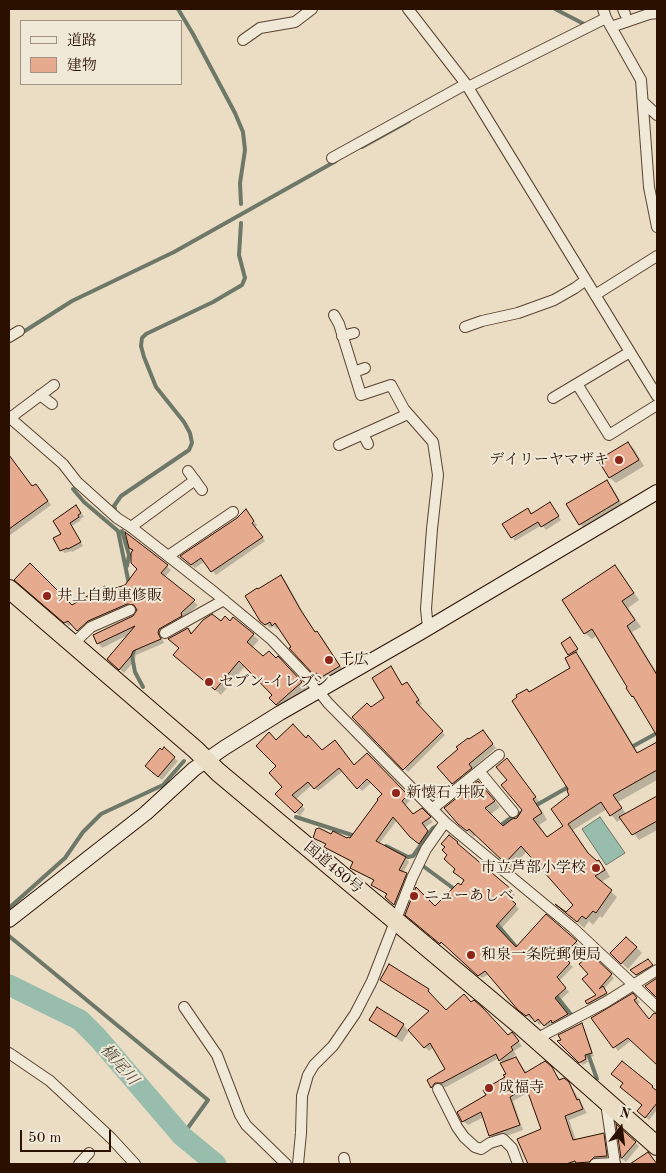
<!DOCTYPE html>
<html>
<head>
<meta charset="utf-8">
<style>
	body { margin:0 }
	#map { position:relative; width:666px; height:1173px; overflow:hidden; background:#eaddc3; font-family:"Old Standard TT","Noto Serif JP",serif }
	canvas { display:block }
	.frame { position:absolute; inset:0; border:10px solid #2b1000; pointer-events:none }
	.legend { position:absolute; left:20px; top:20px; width:162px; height:65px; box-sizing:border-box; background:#f1e9d8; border:1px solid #a29282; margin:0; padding:6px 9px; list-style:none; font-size:15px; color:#2b1000 }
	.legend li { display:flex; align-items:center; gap:10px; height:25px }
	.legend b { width:25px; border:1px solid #a29282 }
	.north { position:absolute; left:596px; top:1103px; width:50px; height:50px; -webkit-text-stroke:4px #f1e9d8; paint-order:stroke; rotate:15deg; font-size:14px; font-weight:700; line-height:20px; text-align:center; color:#2b1000 }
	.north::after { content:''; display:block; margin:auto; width:18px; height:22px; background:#2b1000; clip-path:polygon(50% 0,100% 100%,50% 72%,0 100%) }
	.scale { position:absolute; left:20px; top:1130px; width:91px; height:22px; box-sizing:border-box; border:2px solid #2b1000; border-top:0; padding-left:6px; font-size:15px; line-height:18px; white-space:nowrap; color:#2b1000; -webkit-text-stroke:4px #f1e9d8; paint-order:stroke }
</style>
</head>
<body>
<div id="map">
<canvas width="666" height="1173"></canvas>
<div class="frame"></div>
<ul class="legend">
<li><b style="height:6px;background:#f1e9d8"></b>道路</li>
<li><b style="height:14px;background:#e6ab8f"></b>建物</li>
</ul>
<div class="north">N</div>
<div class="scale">50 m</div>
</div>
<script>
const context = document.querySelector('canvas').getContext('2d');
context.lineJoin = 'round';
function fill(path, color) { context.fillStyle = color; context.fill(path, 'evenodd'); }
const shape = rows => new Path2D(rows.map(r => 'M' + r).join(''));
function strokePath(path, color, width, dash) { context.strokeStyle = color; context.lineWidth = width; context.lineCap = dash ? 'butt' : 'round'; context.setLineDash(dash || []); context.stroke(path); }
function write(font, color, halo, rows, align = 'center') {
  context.font = font + ' "Old Standard TT","Noto Serif JP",serif'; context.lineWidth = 4; context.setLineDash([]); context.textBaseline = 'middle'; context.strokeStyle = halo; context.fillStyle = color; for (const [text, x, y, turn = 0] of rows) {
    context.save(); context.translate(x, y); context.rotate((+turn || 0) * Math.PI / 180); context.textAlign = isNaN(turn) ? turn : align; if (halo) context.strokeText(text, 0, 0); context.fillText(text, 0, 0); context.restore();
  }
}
const water = shape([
	[600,817,625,853,606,865,582,829,600,817]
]);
fill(water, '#99bdad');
strokePath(water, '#6d7868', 1);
fill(shape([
	[628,443,634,449,644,466,616,483,610,478,599,461],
	[11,460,33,487,40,489,51,505,9,536,9,462],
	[606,481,612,487,624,507,586,530,580,524],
	[553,508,561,520,546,530,542,525,515,541,512,537,528,510,532,515],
	[79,510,84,517,80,519,81,520,72,526,83,546,72,552,71,551,65,553,61,550,63,534,55,521],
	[249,514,257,525,255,527,265,541,216,575,205,561,195,568,185,560],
	[167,566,171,570,164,578,198,605,184,618,163,633,162,638,164,643,136,655,135,660,124,673,113,663,130,634,102,648,98,643,134,617,138,610,137,608,132,607,82,634,73,624,69,626,19,584,72,607,105,587,109,592],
	[615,567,621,573,639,600,628,608,641,627,632,632,657,673,657,733,633,696,629,687,597,635,592,639,585,633],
	[281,577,285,580,304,614,316,633,321,636,343,670,324,681,291,648,293,647,279,627,277,629,274,626,270,628,261,620],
	[234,619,259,640,252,648,263,658,276,660,278,658,307,688,282,710,271,698,273,695,245,666,221,695,180,660,180,649,188,629,193,634,221,622,231,622],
	[571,640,578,651,575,653,582,660,639,754,657,744,657,780,618,802,626,814,657,797,657,830,639,840,622,818,617,822,607,809,573,830,592,858,605,868,610,877,601,882,617,897,602,918,600,916,593,925,589,921,584,928,567,913,575,905,527,851,512,868,476,834,474,837,466,830,484,789,500,807,490,815,503,828,518,819,523,810,509,780,507,760,541,804,539,806,547,820,539,825,548,838,564,826,571,795,570,789,530,693,572,668,571,656,562,643],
	[391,668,403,686,407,683,410,687,422,704,418,706,445,735,408,772,354,717,386,698],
	[486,735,496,748,472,769,475,772,456,787,453,783,470,741],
	[306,739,322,752,354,766,367,755,411,799,405,806,413,815,421,810,433,822,425,827,431,836,423,847,415,841,397,820,379,844,406,858,409,862,403,872,410,877,398,907,390,901,388,895,373,885,375,881,355,871,351,868,354,863,329,850,326,847,326,845,314,837,331,836,348,840,350,839,383,794,372,782,362,791,343,771,318,791,312,785,295,800,305,809,300,816,277,794,284,787,278,766,276,741],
	[174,758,178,761,162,780,150,770],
	[450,836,461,846,460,848,515,895,510,900,519,909,499,931,516,949,576,942,579,945,565,960,573,967,559,981,569,992,558,1002,570,1018,556,1026,554,1024,548,1028,542,1022,539,1025,533,1017,531,1019,523,1013,489,974,482,978,445,945,444,946,411,917,435,908,461,886,465,881,449,855],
	[636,947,642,953,628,969,612,953],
	[591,956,614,978,604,989,609,997,591,1007,587,1002,598,995],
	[648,960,656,970,641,979,632,970],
	[390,966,428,990,432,994,431,996,446,1012,508,1037,516,1038,522,1046,514,1051,516,1055,508,1060,516,1058,527,1073,545,1063,556,1074,561,1081,564,1080,573,1089,587,1113,569,1120,576,1140,603,1135,608,1139,611,1161,596,1164,530,1164,519,1140,542,1130,529,1092,513,1101,523,1130,495,1140,490,1135,484,1117,468,1125,463,1121,506,1078,508,1074,503,1063,499,1058,446,1087,439,1087,436,1091,428,1080,446,1070,434,1047,429,1051,410,1031,430,1012,381,980],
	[632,995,640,1002,637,1005,649,1021,655,1014,657,1014,657,1063,632,1040,618,1051,593,1018],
	[370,1020,403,1025,409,1031,402,1042,376,1025],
	[581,1024,584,1027,594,1056,586,1058,588,1062,583,1065,559,1042],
	[622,1063,657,1093,657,1110,649,1120,641,1114,643,1105,625,1083],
	[618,1127,639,1146,626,1162,622,1159]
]), '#0003');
strokePath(shape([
	[178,9,193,34,235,113,243,132,245,150,240,183,241,204],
	[555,9,586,25],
	[362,147,409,121],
	[20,334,72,301,174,252,336,161],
	[73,489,84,502,118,531,129,584],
	[115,509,114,506,121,496,189,450,192,443,190,433,184,422,156,387,144,357,141,346,142,338,146,334,213,302,242,285,245,278,239,255,241,223],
	[122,531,129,555,127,566],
	[135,647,132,656,135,672,143,687],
	[628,749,657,733],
	[533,807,570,786],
	[296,817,355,836],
	[498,827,513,816,524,812],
	[386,846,408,857,413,856,433,828,437,826],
	[423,866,457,891],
	[9,908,65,858,83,832,101,814,163,785,184,761],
	[495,922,518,949],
	[9,936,208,1100,182,1136],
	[554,993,573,1017],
	[587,1051,597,1079]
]), '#6d7868', 4);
strokePath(shape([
	[9,985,80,1020,98,1038,182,1136,216,1164]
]), '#99bdad', 21);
const building = shape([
	[628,442,639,460,609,478,598,460,628,442],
	[9,455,32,486,36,484,48,501,9,529,9,455],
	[607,480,619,501,579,525,566,504,607,480],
	[550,502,559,516,541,527,538,522,511,538,502,524,528,508,531,514,550,502],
	[76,505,81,513,78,515,79,517,70,523,81,542,68,549,67,548,60,551,53,538,61,534,53,521,76,505],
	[246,509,254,521,252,523,263,537,211,572,201,558,191,565,180,556,237,518,246,509],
	[125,532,168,565,161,573,195,600,181,613,182,616,159,629,158,633,161,639,133,651,131,656,119,670,107,659,135,626,97,644,93,635,133,616,137,610,134,605,127,604,88,621,77,631,68,621,64,623,14,580,30,563,72,605,105,586,107,591,125,585,137,569,131,563,131,553,133,550,129,548,125,532],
	[615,565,634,593,622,601,635,620,627,626,657,675,657,736,633,696,632,697,626,688,627,687,592,629,584,634,562,600,615,565],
	[281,575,300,609,315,632,317,631,340,666,320,678,317,673,314,675,289,648,291,647,275,623,272,626,270,622,265,625,260,621,245,596,257,588,258,589,281,575],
	[212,614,221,621,225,616,230,621,233,617,254,634,247,642,263,656,269,651,276,658,278,656,302,682,276,705,269,698,272,695,239,661,215,690,173,655,179,648,168,639,188,628,191,634,203,620,212,614],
	[570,637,578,649,568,655,561,643,570,637],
	[576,652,637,753,657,742,657,770,613,795,622,808,610,816,601,802,568,824,588,853,597,861,599,860,605,870,595,876,612,890,596,913,593,911,586,919,582,916,577,922,555,904,566,912,573,905,521,846,505,863,469,829,467,831,458,824,444,808,478,781,495,801,485,808,503,826,512,819,517,818,522,810,501,785,507,780,496,767,507,758,536,797,533,799,542,813,533,819,547,837,563,826,551,809,569,795,567,791,568,789,512,701,517,697,516,695,527,689,529,692,570,668,565,658,576,652],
	[391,666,402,685,407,682,419,700,416,702,443,731,403,770,352,717,367,703,371,707,384,698,372,678,391,666],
	[293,724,306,738,308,735,322,750,335,740,354,765,367,753,408,795,402,801,413,814,422,808,431,817,422,823,428,831,419,844,410,837,393,817,376,841,406,857,399,870,407,873,394,905,385,897,387,894,371,885,374,880,350,868,353,862,324,847,326,844,313,838,316,829,319,828,331,834,333,831,347,838,348,837,350,838,378,800,377,799,382,794,367,779,357,789,339,768,314,789,308,782,292,795,303,805,295,813,275,794,282,787,269,773,276,766,256,746,269,732,276,740,293,724],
	[483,730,493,744,469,764,472,768,452,784,437,767,458,749,456,747,468,738,469,739,483,730],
	[164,747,175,757,158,777,145,766,160,748,162,750,164,747],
	[657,796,657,821,632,835,619,817,657,796],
	[449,835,458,842,457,843,512,890,507,896,516,904,496,926,516,947,546,914,577,941,563,955,570,963,557,977,566,988,555,998,568,1014,552,1023,551,1020,544,1026,538,1019,535,1022,529,1014,526,1016,518,1010,485,971,478,976,441,942,440,944,405,915,416,887,435,906,458,883,461,885,464,880,453,872,455,869,444,859,447,855,442,850,445,847,441,844,449,835],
	[626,937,637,947,621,964,610,953,626,937],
	[591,954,612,974,599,989,603,986,607,993,587,1004,585,1001,596,995,582,979,588,974,579,964,591,954],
	[648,959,653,965,636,975,630,970,648,959],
	[389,964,429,989,428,991,446,1010,464,994,471,1002,474,1000,483,1008,508,1035,512,1032,519,1041,511,1047,513,1050,499,1061,496,1054,442,1083,435,1083,431,1088,427,1080,445,1069,430,1043,424,1048,408,1030,429,1011,380,980,389,964],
	[657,978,657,998,645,986,657,978],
	[633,993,637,998,634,1000,649,1019,654,1013,657,1014,657,1065,628,1038,613,1048,591,1018,633,993],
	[377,1007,404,1024,396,1037,369,1020,377,1007],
	[582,1023,592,1053,585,1055,586,1059,579,1063,557,1041,561,1040,558,1035,582,1023],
	[516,1057,525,1073,545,1061,552,1067,559,1080,564,1078,569,1082,577,1100,579,1099,583,1109,565,1116,573,1140,604,1133,607,1156,594,1157,589,1162,576,1163,575,1161,566,1164,528,1164,517,1139,541,1129,526,1087,510,1097,520,1125,489,1136,481,1112,462,1122,457,1112,486,1095,483,1090,505,1077,503,1075,506,1074,500,1063,516,1057],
	[622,1061,653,1086,652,1087,657,1091,657,1103,645,1118,637,1111,642,1105,620,1087,623,1083,611,1074,622,1061],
	[616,1124,636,1142,622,1158,621,1158,616,1124],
	[648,1152,657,1164,630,1164,648,1152]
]);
fill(building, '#e6ab8f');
strokePath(building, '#2b1000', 1);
const street = shape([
	[408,9,466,84,657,396],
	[603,9,606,18,641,80,649,187,657,227],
	[623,9,625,14],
	[611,27,649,14,657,13],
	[243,40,260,28,295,22,312,9],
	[468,87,606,18],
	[643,102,657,115],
	[332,158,466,84],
	[595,295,657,256],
	[334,315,339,324,361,395,391,385,404,409,433,442,438,475,432,529,426,609,428,628],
	[465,327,482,321,518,313,554,300,575,288,586,280],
	[342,336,354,333],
	[9,337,19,331],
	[354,372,365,368],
	[577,384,609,435,657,405],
	[40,395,52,404],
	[553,398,630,352],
	[9,417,63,464,77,482,117,518,131,527,214,592,272,640,308,678,328,703,445,822,573,928,657,1007],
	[10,418,54,385],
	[363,434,368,444],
	[339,445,408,414],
	[188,471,202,490],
	[131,527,195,480],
	[168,556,233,512],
	[165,633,224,600],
	[73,644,91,627,130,610],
	[479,771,513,812],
	[432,809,499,755],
	[184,1007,217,1055,240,1115,246,1125,286,1164],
	[536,1039,606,1002,657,970],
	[9,1053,50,1081,111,1138,135,1164],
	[438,1089,457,1127,464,1137,475,1147,481,1149,490,1143,503,1139,512,1148,518,1164],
	[606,1103,615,1164],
	[344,1158,345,1164],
	[79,1164,89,1153],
	[298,1164,301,1133,302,1096,308,1075,314,1065,333,1046,355,1014,372,981,412,878,426,849,445,822],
	[595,1164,614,1163]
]);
const secondary = shape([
	[9,920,146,813,194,769,224,748,280,713,418,634,657,492]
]);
const highway = shape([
	[9,589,196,750,218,772,520,1025,657,1146]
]);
strokePath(street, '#5b4331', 12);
strokePath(secondary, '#2b1000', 16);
strokePath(highway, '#2b1000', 20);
strokePath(street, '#f1e9d8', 10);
strokePath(secondary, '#f1e9d8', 14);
strokePath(highway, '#eaddc3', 18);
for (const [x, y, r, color] of [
	[619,460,5,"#8f2418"],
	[47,596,5,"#8f2418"],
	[329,660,5,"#8f2418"],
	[209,682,5,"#8f2418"],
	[396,793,5,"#8f2418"],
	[596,868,5,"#8f2418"],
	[414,896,5,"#8f2418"],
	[471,955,5,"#8f2418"],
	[489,1088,5,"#8f2418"]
]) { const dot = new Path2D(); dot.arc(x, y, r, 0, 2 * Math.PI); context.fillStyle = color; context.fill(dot); strokePath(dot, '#f1e9d8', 2); }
write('15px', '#2b1000', '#f1e9d8', [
	["デイリーヤマザキ",609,460,"right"],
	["井上自動車修販",57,596],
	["千広",339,660],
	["セブン-イレブン",219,682],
	["新懐石 井阪",406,793],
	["市立芦部小学校",586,868,"right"],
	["ニューあしべ",424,896],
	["和泉一条院郵便局",481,955],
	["成福寺",499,1088]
], 'left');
write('15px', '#2b1000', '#f1e9d8', [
	["国道480号",333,868,40]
]);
write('italic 16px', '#524d3d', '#f1e9d8', [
	["槇尾川",119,1065,49]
]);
</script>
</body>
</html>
